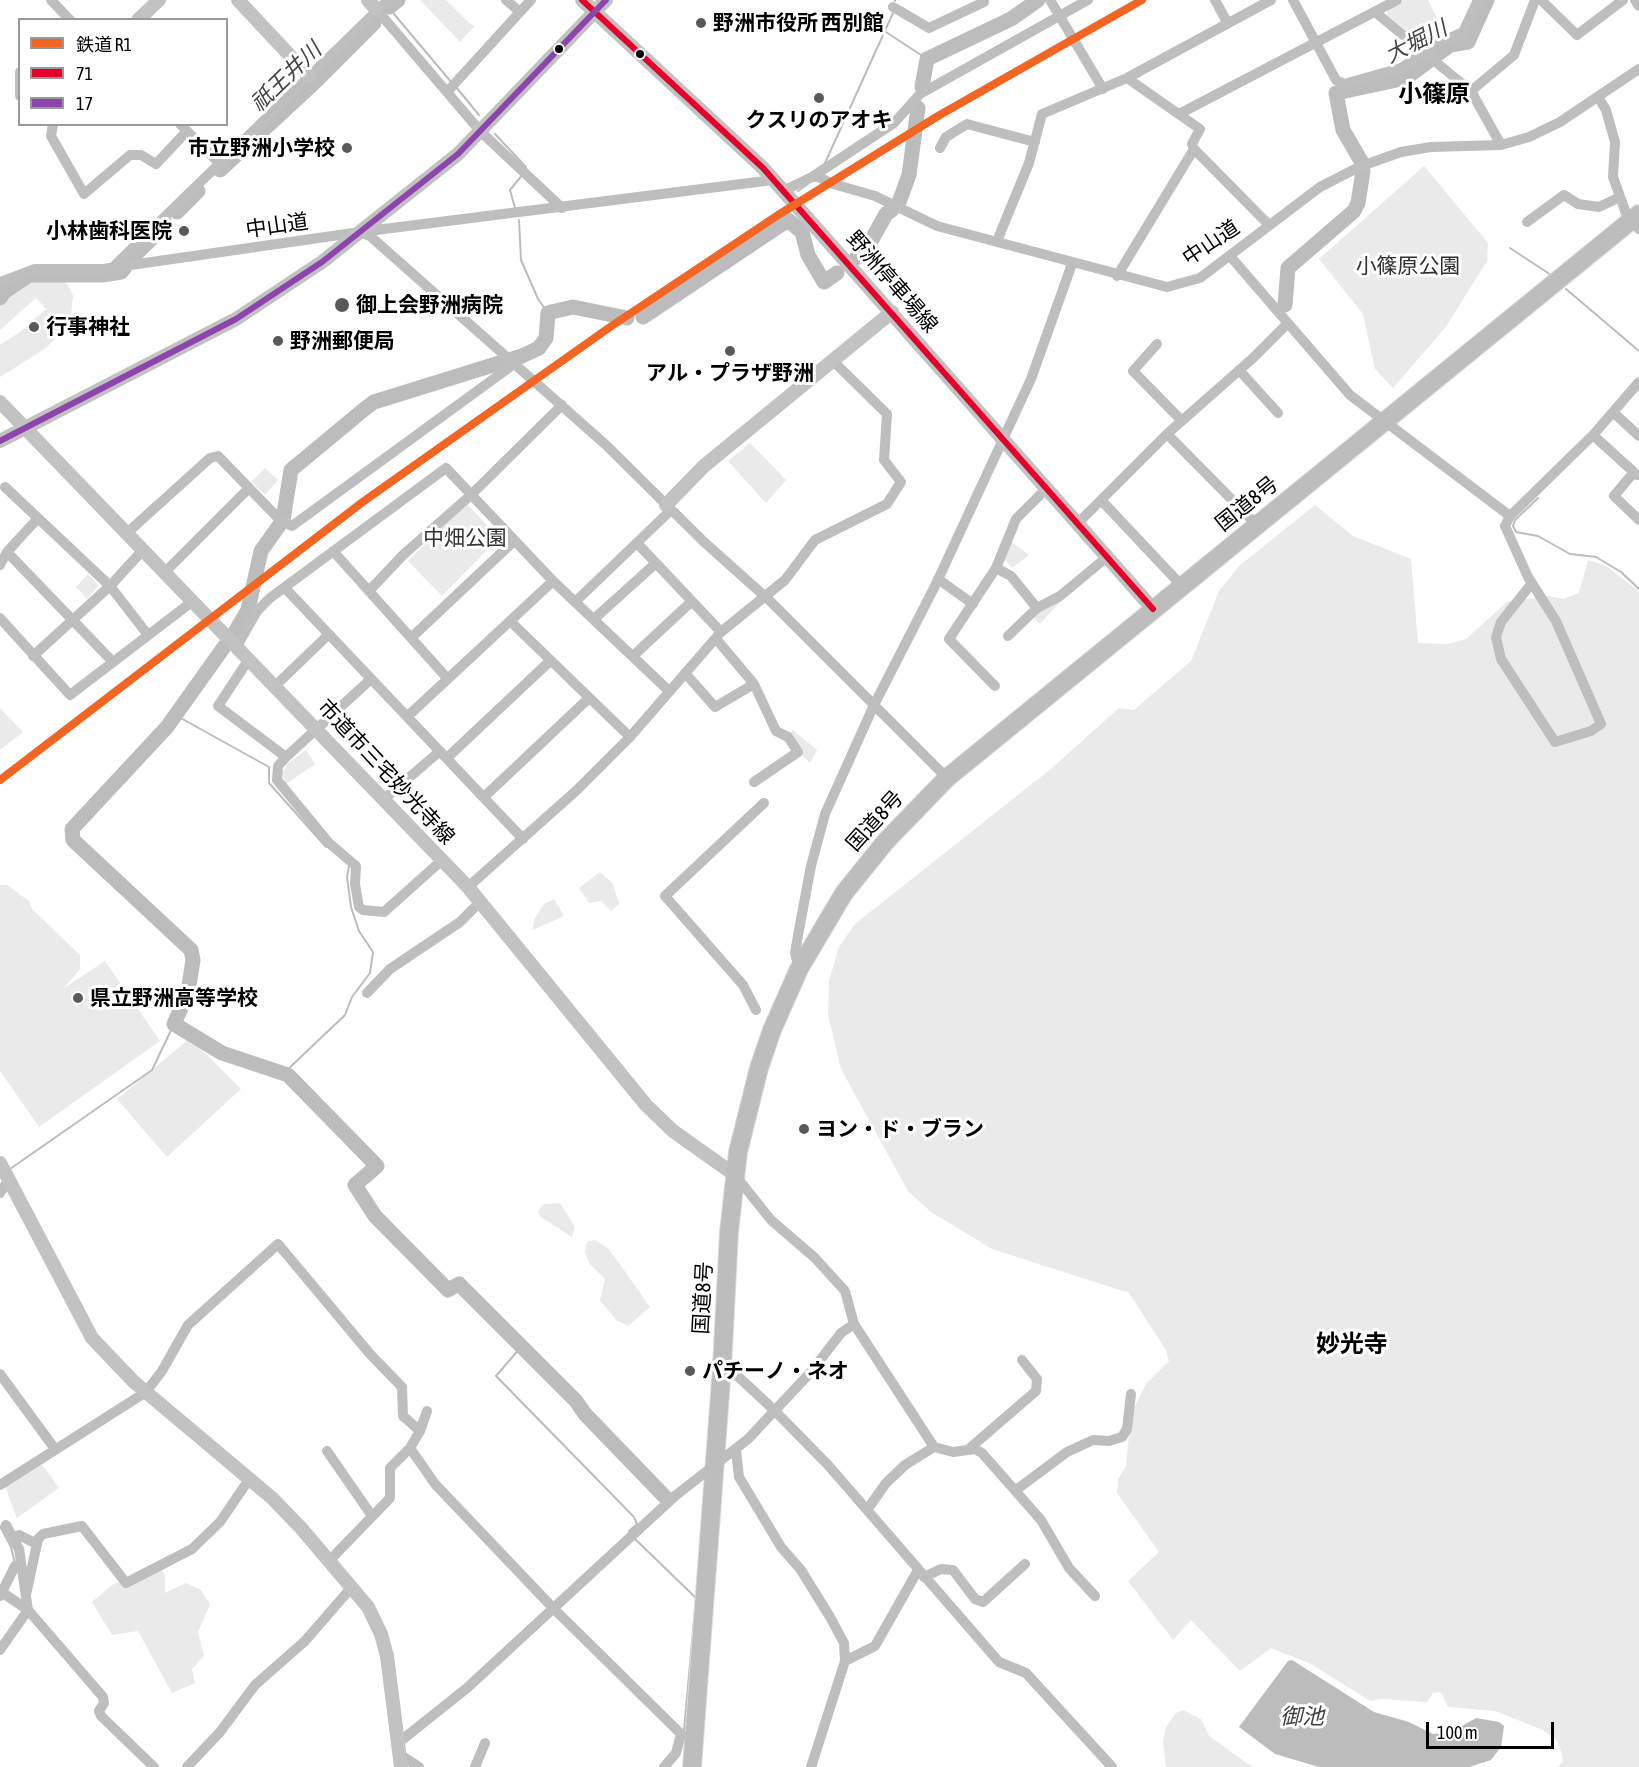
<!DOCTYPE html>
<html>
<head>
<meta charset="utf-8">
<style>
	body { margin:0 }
	#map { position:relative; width:1639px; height:1767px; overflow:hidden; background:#fff; font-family:"Asap Condensed","Noto Sans JP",sans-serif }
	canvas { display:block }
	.legend { position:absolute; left:18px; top:18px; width:210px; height:108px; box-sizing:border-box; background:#fff; border:2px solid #999; margin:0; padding:8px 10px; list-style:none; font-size:18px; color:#000 }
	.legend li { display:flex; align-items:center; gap:12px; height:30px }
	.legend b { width:30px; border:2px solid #999 }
	.scale { position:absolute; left:1426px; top:1722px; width:128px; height:27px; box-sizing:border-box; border:3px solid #000; border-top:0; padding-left:8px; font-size:18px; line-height:21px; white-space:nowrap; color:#000; -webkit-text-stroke:4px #fff; paint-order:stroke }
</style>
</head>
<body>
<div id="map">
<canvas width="1639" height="1767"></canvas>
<ul class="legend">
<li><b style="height:8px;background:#f26522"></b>鉄道 R1</li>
<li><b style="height:8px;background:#e4002b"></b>71</li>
<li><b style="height:8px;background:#8e44ad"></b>17</li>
</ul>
<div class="scale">100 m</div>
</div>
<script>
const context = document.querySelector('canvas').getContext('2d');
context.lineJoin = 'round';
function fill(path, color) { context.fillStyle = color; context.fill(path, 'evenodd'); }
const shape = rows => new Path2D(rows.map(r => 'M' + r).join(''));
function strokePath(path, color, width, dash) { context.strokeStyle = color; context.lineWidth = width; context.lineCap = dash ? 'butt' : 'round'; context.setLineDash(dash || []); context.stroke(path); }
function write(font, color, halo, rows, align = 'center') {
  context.font = font + ' "Asap Condensed","Noto Sans JP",sans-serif'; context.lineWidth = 6; context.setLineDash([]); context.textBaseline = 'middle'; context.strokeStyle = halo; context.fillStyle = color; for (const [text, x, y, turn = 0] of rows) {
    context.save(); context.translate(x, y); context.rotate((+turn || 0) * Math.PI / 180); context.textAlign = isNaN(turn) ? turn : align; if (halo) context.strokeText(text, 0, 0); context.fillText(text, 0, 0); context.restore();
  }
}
fill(shape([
	[420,0,446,0,469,23,475,26,460,42],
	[1404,0,1428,0,1445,34,1429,44,1421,43,1387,15,1388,9],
	[1424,166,1488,243,1487,261,1445,328,1393,388,1375,369,1363,314,1319,259],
	[58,276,68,285,73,296,70,323,46,348,0,377,0,345,20,332,46,309,36,298,0,330,0,300,6,292,31,278],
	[750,443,786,480,766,503,728,461],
	[265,468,278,480,265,495,251,482],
	[466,503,499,538,442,596,408,561],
	[1315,505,1353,536,1411,559,1418,643,1448,644,1466,639,1507,602,1549,596,1563,599,1579,593,1588,560,1606,566,1639,591,1639,1767,1557,1767,1563,1762,1562,1754,1557,1741,1543,1730,1495,1711,1448,1707,1441,1692,1433,1693,1427,1702,1381,1699,1370,1701,1311,1664,1271,1648,1240,1671,1191,1620,1173,1640,1128,1581,1159,1552,1117,1493,1118,1479,1126,1466,1131,1414,1146,1384,1169,1361,1166,1350,1129,1293,992,1249,931,1212,908,1191,841,1069,828,1015,829,981,839,947,855,924,1052,768,1119,708,1134,710,1191,661,1219,591,1239,566],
	[1011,541,1029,555,1012,568,1004,558],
	[88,574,99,585,87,599,76,587],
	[1063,599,1040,624,1032,616],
	[0,708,23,732,0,750],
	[793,730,817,750,810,763,801,754,789,734],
	[306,750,315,764,286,784,282,774,287,764],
	[600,872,613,884,619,904,611,911,601,901,589,903,579,888],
	[0,885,7,885,29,901,32,909,80,955,80,969,64,988,105,961,160,1041,39,1127,0,1071],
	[554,899,564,916,533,930,534,920,544,904],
	[190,1038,241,1089,167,1157,117,1099],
	[560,1203,575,1227,572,1237,541,1217,538,1211,544,1204],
	[595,1240,609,1249,650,1307,628,1326,616,1320,600,1300,605,1279,589,1263,585,1252,587,1242],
	[40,1462,59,1488,17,1518,5,1487],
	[157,1564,165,1575,165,1593,186,1583,201,1590,210,1604,198,1632,204,1656,192,1669,195,1683,172,1693,138,1631,112,1635,92,1602,112,1585],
	[1183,1710,1201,1719,1209,1736,1251,1766,1257,1767,1166,1767,1163,1743,1166,1727,1176,1713]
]), '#eaeaea');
fill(shape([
	[1292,1660,1374,1712,1409,1722,1433,1734,1451,1732,1476,1718,1499,1722,1504,1726,1501,1747,1491,1760,1469,1767,1319,1767,1275,1754,1239,1727,1288,1661]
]), '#bcbcbc');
strokePath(shape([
	[895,1,895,0],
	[391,5,394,14,452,83],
	[886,32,927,59],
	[456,87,479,115],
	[495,134,526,167],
	[825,163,893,13],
	[798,191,808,184],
	[515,208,510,190,523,174],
	[519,220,521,260,538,299,548,313],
	[788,220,789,216],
	[1510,248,1551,275],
	[1566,289,1639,351],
	[1538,498,1515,520,1513,526,1516,532,1538,536,1570,554,1596,557,1621,572,1639,589],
	[177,716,269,767,269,783,326,847],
	[285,1072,345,1015,352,997,370,973,373,952,359,931,351,907,347,877,349,866],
	[10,1169,152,1070,174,1024],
	[521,1347,496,1376,634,1517,637,1524,629,1531,630,1533],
	[0,1526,11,1547,15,1564],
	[634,1538,696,1598,684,1730]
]), '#bcbcbc', 2);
strokePath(shape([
	[389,7,398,0],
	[922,87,927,59,1011,19,1038,0],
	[220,170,314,83,374,23],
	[898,205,909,175,918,108],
	[177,212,198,191],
	[856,258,871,241,886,214,892,210],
	[129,261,166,224],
	[0,298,4,292,29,275,102,275,121,272,124,269],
	[1285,305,1288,268,1354,211,1358,203,1363,171,1361,161,1343,130,1336,93,1406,78,1450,45,1468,42,1487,0],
	[643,317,788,220,802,232,808,255,824,282,837,273],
	[235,632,248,610,261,551,283,520,291,470,367,407,374,402,522,356,539,348,546,338,548,313,551,312,573,307,627,318],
	[224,647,167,727,72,829,73,840,191,950,193,960,188,992,174,1024,222,1053,288,1075,377,1166,355,1185,375,1216,448,1290,459,1284,576,1401,585,1414,666,1498]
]), '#bcbcbc', 15);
const highway = shape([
	[692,1767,722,1367,729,1232,738,1152,759,1068,772,1030,799,969,844,893,886,841,947,778,1639,214]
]);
strokePath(highway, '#dbdbdb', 20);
strokePath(shape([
	[51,0,70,20],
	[506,0,520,12],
	[1050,0,1103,89],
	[1215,0,1227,22],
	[1293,0,1336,80,1344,84,1401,68,1436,44,1463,32,1478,0],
	[1541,0,1577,35,1623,0],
	[1635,0,1639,6],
	[893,7,929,28,984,2],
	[376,9,481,132,562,208],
	[1375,12,1471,91,1501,145],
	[20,72,20,96],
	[1127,78,1200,129,1192,144,1194,149,1269,225],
	[1471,91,1514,55,1535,0],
	[447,92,531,0],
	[1598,97,1606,110,1615,142,1613,177,1627,216,1639,229],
	[1179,114,1397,0],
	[53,124,51,136,84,194,130,155,141,155,156,164,187,131],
	[180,124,219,163],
	[940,148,946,137,967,124,1035,142],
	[812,177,894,123,920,94,1088,0],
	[783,191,812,177,819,177,830,183,875,196,937,226,1167,287,1200,278,1320,187,1359,167,1401,152,1431,147,1501,145,1529,137,1560,122,1639,69],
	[1527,222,1564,195,1578,204,1599,207,1620,197],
	[360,232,370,236,606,445,703,541,770,601,947,778],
	[997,241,1029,163,1042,114,1127,78,1271,0],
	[1230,256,1350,395,1510,516],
	[114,266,388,0],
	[1117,276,1194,149],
	[0,282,35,269,103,269,360,232,773,180],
	[1157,344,1133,371,1182,421],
	[1239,370,1278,413],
	[1614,413,1639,436],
	[1167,434,1257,525],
	[1593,435,1637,475],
	[1634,472,1614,496,1639,520],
	[5,487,110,586,148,635],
	[1101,500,1182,586],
	[1077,524,1167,434,1253,358,1288,323],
	[127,533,210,458,218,456,279,519,292,526,514,364],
	[637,543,721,632],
	[333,551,447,678],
	[7,552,113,662],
	[0,565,7,552,38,518],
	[996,568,1011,576,1037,608],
	[165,572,249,488],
	[938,579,973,604],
	[1532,583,1501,622,1496,637,1501,659,1555,742,1591,731,1601,724,1556,621,1528,577,1505,526,1510,516,1593,435,1639,382],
	[285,588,523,839],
	[370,590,403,555,472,494,562,405],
	[575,602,671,510],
	[0,618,70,695,193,601],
	[594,619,656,563],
	[511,622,630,737],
	[1008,636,1037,608,1060,596,1107,557],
	[412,637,514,541],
	[717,640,754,684,776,731,788,737,798,752,754,782],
	[237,646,257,611,270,598,446,468,553,581,669,691],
	[33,656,110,586,143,550],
	[633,656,691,602],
	[249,659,218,706,286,757],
	[685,673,715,707,754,684],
	[371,679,286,757,278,766,277,780,329,843,356,866,355,884,359,907,363,910,384,912,441,861],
	[275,686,329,634],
	[995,686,949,639,996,568,1016,519,1045,490],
	[409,715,553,581],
	[448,757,550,661],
	[484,797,588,699],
	[383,800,440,751],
	[468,887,577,790,630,737,721,632,785,580,815,540,887,504,901,482,884,460,887,414,832,360],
	[799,968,795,953,799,930,811,866,825,814,874,705,935,586,1031,379,1072,264],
	[367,993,390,969,460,922,480,902],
	[756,1010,743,985,665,896,764,803],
	[735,1175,771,1220,815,1258,845,1291,854,1324,934,1447],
	[0,1193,9,1179],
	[722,1367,729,1368,774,1410,828,1465,999,1662,1026,1673,1112,1767],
	[0,1374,55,1449],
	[420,1431,427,1411],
	[970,1448,1036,1391,1037,1379,1022,1360],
	[736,1450,739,1477,781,1547,801,1570,830,1617,844,1643,845,1661,811,1767],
	[327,1451,372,1516],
	[0,1485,146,1392,162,1371,188,1325,278,1244,370,1354,402,1387,403,1416,420,1431,410,1448,435,1484,554,1609,681,1734,676,1753,664,1767],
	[1016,1490,1067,1452,1093,1440,1109,1441,1122,1437,1127,1429,1131,1394],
	[867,1510,886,1483,905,1465,934,1447,953,1452,975,1449,982,1453,1041,1520,1069,1568,1095,1596],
	[6,1525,19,1549,28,1610,103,1697,104,1703,99,1711,101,1716,154,1767],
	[13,1538,19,1535,37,1544],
	[329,1561,390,1498,390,1468,410,1448],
	[924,1577,941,1569,953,1570,975,1599,983,1602,1025,1564],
	[0,1591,28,1610,0,1650],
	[26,1595,38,1539,43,1534,82,1526,126,1583,192,1549,220,1522,250,1478],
	[0,1596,15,1566,21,1564],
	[845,1661,875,1646,918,1570],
	[398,1743,467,1688,675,1496,748,1439,810,1373,841,1333,854,1324],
	[399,1754,419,1767],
	[187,1767,220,1732,255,1685,305,1641,351,1588],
	[475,1767,485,1743]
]), '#bebebe', 10);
strokePath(shape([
	[238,0,309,76],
	[368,0,376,9],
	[582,0,763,168,1153,609],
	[138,20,159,0],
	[0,402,468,887,646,1105,673,1131,735,1175],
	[0,441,236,319,322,262,458,154,606,0],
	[666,505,704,466,892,312],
	[0,1163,92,1338,134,1382,272,1498,301,1528,368,1607,381,1634,387,1656,401,1767]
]), '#c2c2c2', 14);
strokePath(highway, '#bdbdbd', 18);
strokePath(shape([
	[582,0,763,168,1153,609]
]), '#e4002b', 6);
strokePath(shape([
	[0,441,236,319,322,262,458,154,606,0]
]), '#8e44ad', 6);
strokePath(shape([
	[0,780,364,501,610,327,778,215,938,116,1142,0]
]), '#f26522', 8);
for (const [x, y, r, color] of [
	[701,23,6,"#595959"],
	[559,49,5,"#000"],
	[640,54,5,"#000"],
	[819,98,6,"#595959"],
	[347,148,6,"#595959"],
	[184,231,6,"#595959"],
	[342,305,8,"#595959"],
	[34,327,6,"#595959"],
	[278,341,6,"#595959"],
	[730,351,6,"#595959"],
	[78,998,6,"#595959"],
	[804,1129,6,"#595959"],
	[690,1371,6,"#595959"]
]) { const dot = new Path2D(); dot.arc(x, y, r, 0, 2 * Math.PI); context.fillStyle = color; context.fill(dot); strokePath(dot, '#fff', 2); }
write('bold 21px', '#000', '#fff', [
	["野洲市役所 西別館",713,23],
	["クスリのアオキ",819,120,"center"],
	["市立野洲小学校",335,148,"right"],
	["小林歯科医院",172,231,"right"],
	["御上会野洲病院",356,305],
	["行事神社",46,327],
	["野洲郵便局",290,341],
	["アル・プラザ野洲",730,373,"center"],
	["県立野洲高等学校",90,998],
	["ヨン・ド・ブラン",816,1129],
	["パチーノ・ネオ",702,1371]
], 'left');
write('21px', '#000', '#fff', [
	["中山道",277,226,-8],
	["中山道",1211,243,-34],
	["野洲停車場線",892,282,49],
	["国道8号",1247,504,-39],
	["市道市三宅妙光寺線",386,772,47],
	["国道8号",875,821,-48],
	["国道8号",703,1298,-87]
]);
write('21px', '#303030', '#fff', [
	["小篠原公園",1408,266],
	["中畑公園",465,538]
]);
write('italic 22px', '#414141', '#fff', [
	["大堀川",1416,42,-27],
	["祇王井川",286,77,-44],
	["御池",1302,1717]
]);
write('bold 24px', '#000', '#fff', [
	["小篠原",1434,94],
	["妙光寺",1352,1344]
]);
</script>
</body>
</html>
